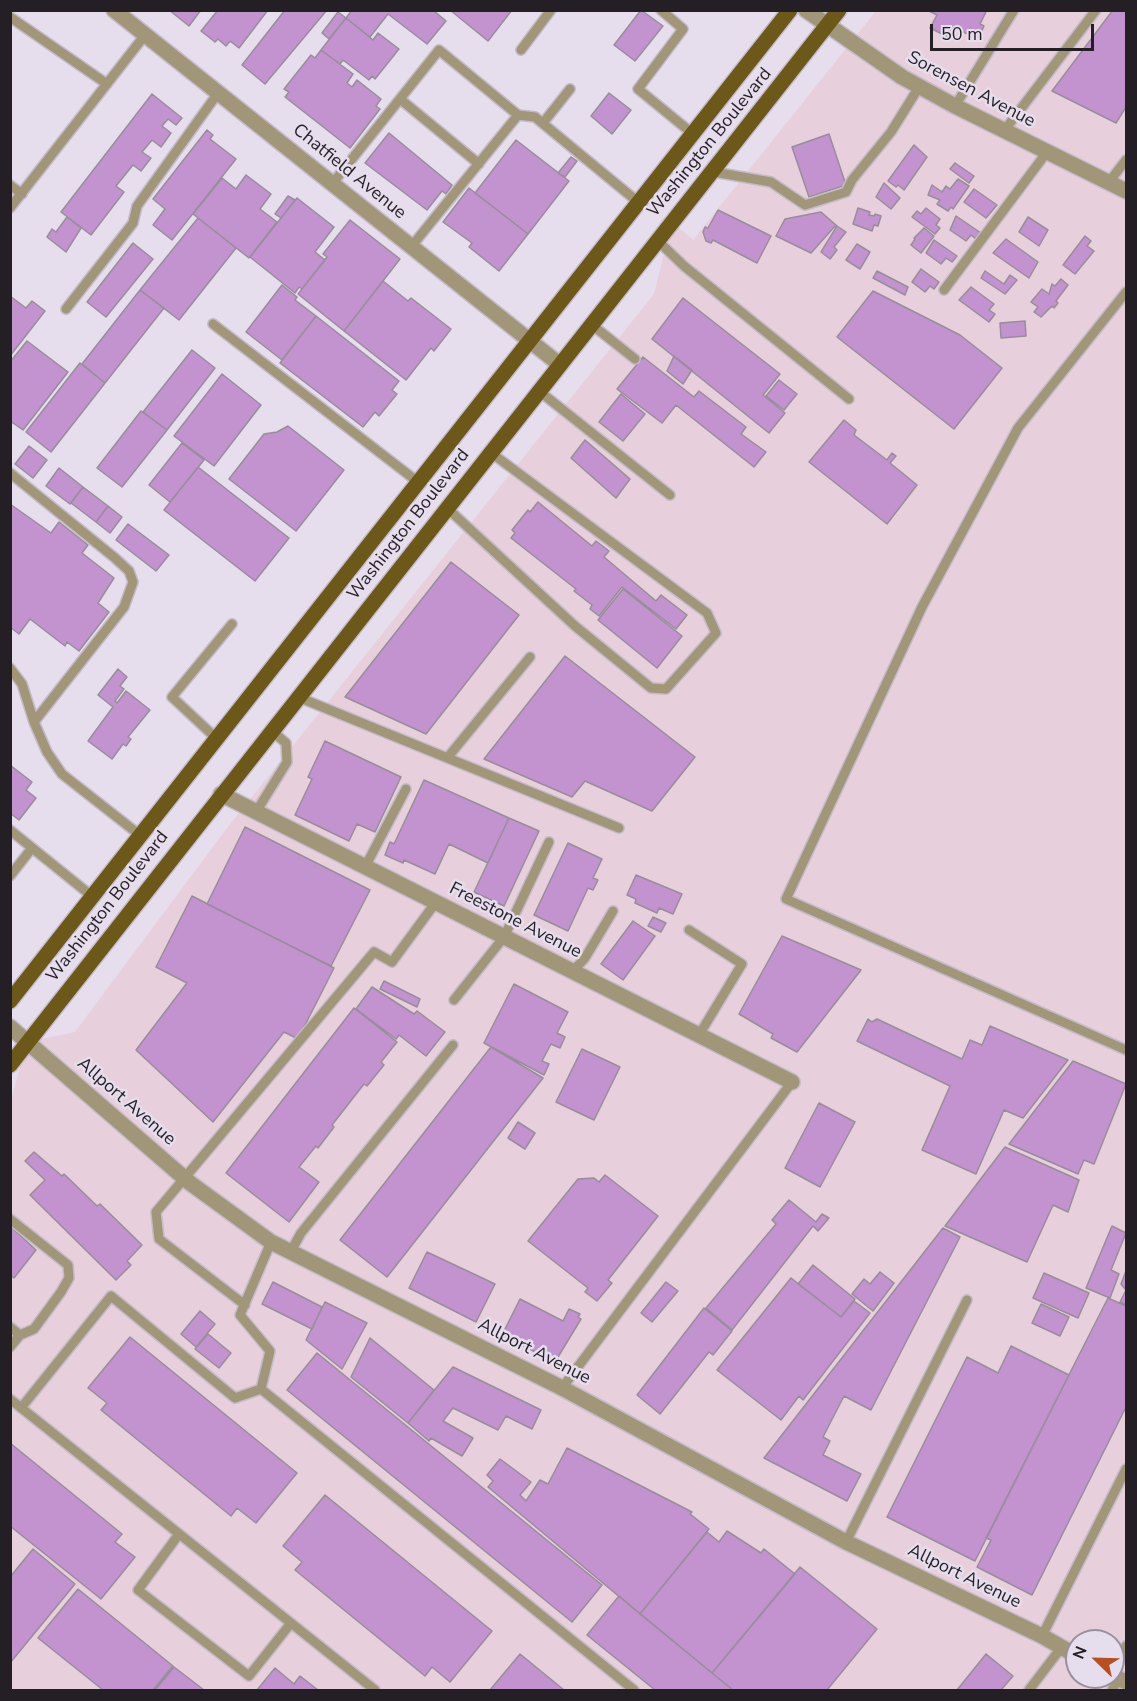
<!DOCTYPE html>
<html>
<head>
<meta charset="utf-8">
<style>
	body { margin:0 }
	#map { position:relative; width:1137px; height:1701px; overflow:hidden; background:#e6dded; font-family:"Nunito Sans",sans-serif }
	canvas { display:block }
	.frame { position:absolute; inset:0; border:12px solid #231f25; pointer-events:none }
	.north { position:absolute; left:1065px; top:1629px; width:60px; height:60px; box-sizing:border-box; background:#e6dded; border:2px solid #98919d; border-radius:50%; rotate:293deg; font-size:16px; font-weight:700; line-height:24px; text-align:center; color:#231f25 }
	.north::after { content:''; display:block; margin:auto; width:21px; height:27px; background:#b65023; clip-path:polygon(50% 0,100% 100%,50% 72%,0 100%) }
	.scale { position:absolute; left:930px; top:24px; width:164px; height:27px; box-sizing:border-box; border:3px solid #231f25; border-top:0; padding-left:8px; font-size:18px; line-height:21px; white-space:nowrap; color:#231f25; -webkit-text-stroke:4px #e6dded; paint-order:stroke }
</style>
</head>
<body>
<div id="map">
<canvas width="1137" height="1701"></canvas>
<div class="frame"></div>
<div class="north">N</div>
<div class="scale">50 m</div>
</div>
<script>
const context = document.querySelector('canvas').getContext('2d');
context.lineJoin = 'round';
function fill(path, color) { context.fillStyle = color; context.fill(path, 'evenodd'); }
const shape = rows => new Path2D(rows.map(r => 'M' + r).join(''));
function strokePath(path, color, width, dash) { context.strokeStyle = color; context.lineWidth = width; context.lineCap = dash ? 'butt' : 'round'; context.setLineDash(dash || []); context.stroke(path); }
function write(font, color, halo, rows, align = 'center') {
  context.font = font + ' "Nunito Sans",sans-serif'; context.lineWidth = 5; context.setLineDash([]); context.textBaseline = 'middle'; context.strokeStyle = halo; context.fillStyle = color; for (const [text, x, y, turn = 0] of rows) {
    context.save(); context.translate(x, y); context.rotate((+turn || 0) * Math.PI / 180); context.textAlign = isNaN(turn) ? turn : align; if (halo) context.strokeText(text, 0, 0); context.fillText(text, 0, 0); context.restore();
  }
}
fill(shape([
	[876,11,1126,11,1126,1690,11,1690,10,1104,27,1042,75,1032,224,832,654,294,672,222,693,240],
	[1077,1641,1113,1641,1113,1677,1077,1677]
]), '#e7cfdb');
const building = shape([
	[169,10,201,10,189,26,169,10],
	[218,10,268,10,239,48,230,41,226,46,218,39,215,42,201,31,218,10],
	[285,10,327,10,265,84,242,65,285,10],
	[352,10,433,10,446,21,427,44,388,14,370,37,346,18,352,10],
	[450,10,512,10,488,41,450,10],
	[641,10,663,26,635,61,614,45,641,10],
	[927,10,987,10,980,24,984,26,978,39,953,27,948,37,930,28,937,15,927,10],
	[1113,10,1126,10,1126,107,1116,123,1052,91,1113,10],
	[338,12,346,18,329,39,322,33,338,12],
	[346,18,373,40,378,33,399,49,375,79,372,76,369,80,343,60,340,64,321,50,346,18],
	[321,50,353,74,347,83,352,87,357,80,381,99,376,106,380,109,350,148,285,97,289,92,284,89,311,55,315,58,321,50],
	[609,93,631,110,612,134,591,116,609,93],
	[152,94,182,118,176,125,168,119,162,126,171,133,161,147,152,140,142,152,151,158,141,171,133,165,116,186,124,192,91,235,61,212,152,94],
	[207,130,213,135,210,139,236,159,172,240,153,225,165,209,153,199,207,130],
	[389,133,452,185,446,194,442,191,427,210,365,163,389,133],
	[829,134,846,185,809,197,792,147,829,134],
	[516,140,569,181,528,234,475,193,516,140],
	[914,145,927,157,904,190,898,185,896,187,888,181,914,145],
	[571,157,577,161,565,177,558,173,571,157],
	[955,163,974,176,969,183,950,169,955,163],
	[246,175,271,194,260,209,277,222,249,258,193,214,222,178,236,189,246,175],
	[958,179,969,186,953,209,951,207,948,211,937,204,940,200,928,195,932,185,942,192,946,186,950,189,958,179],
	[884,183,900,198,891,209,876,197,884,183],
	[469,188,528,234,499,271,469,247,472,243,443,222,469,188],
	[974,189,997,205,986,218,964,202,974,189],
	[288,196,295,200,281,218,275,214,288,196],
	[297,198,334,227,315,252,325,260,302,289,299,287,295,293,250,257,297,198],
	[858,208,870,212,869,215,874,216,875,214,881,216,878,226,874,225,872,231,853,224,858,208],
	[926,208,940,219,936,225,940,228,935,234,912,217,917,211,921,214,926,208],
	[718,210,771,236,757,263,713,240,711,243,706,241,703,232,705,227,708,228,718,210],
	[821,212,836,225,811,253,776,236,785,219,821,212],
	[956,216,981,233,976,239,971,235,966,241,950,230,956,216],
	[67,217,81,228,66,252,47,237,52,229,56,232,67,217],
	[1028,217,1048,230,1039,246,1019,232,1028,217],
	[198,218,236,248,179,320,140,290,198,218],
	[350,220,400,259,344,331,298,294,327,257,323,254,350,220],
	[837,226,846,232,834,247,837,250,830,259,821,252,837,226],
	[924,228,934,236,921,253,911,245,915,239,914,238,924,228],
	[1085,236,1091,241,1087,246,1094,251,1075,274,1063,265,1085,236],
	[1006,239,1038,262,1029,278,993,253,1006,239],
	[934,240,957,256,952,262,946,258,941,264,926,253,934,240],
	[133,243,153,259,106,317,87,302,133,243],
	[857,244,870,252,860,269,846,260,857,244],
	[921,269,939,282,934,289,930,286,925,292,912,282,921,269],
	[877,271,908,287,905,295,873,278,877,271],
	[985,271,1004,284,1010,275,1017,280,1005,294,981,278,985,271],
	[1061,279,1068,285,1056,301,1058,303,1054,308,1052,306,1041,317,1034,312,1038,307,1031,302,1042,289,1049,294,1052,284,1055,286,1061,279],
	[383,281,408,301,411,298,451,329,434,351,431,348,406,380,344,331,383,281],
	[282,285,297,297,295,300,316,316,282,360,246,332,282,285],
	[971,287,994,304,989,310,995,314,989,322,959,300,971,287],
	[140,290,164,308,105,383,82,364,140,290],
	[873,291,960,335,1002,368,954,429,837,337,873,291],
	[10,296,26,308,32,301,45,311,10,356,10,296],
	[683,298,780,374,763,395,785,413,769,433,652,339,683,298],
	[316,316,399,381,392,390,397,394,379,416,375,412,363,427,280,363,316,316],
	[1025,321,1026,336,1001,338,1000,323,1025,321],
	[27,341,68,372,23,430,10,421,10,362,27,341],
	[192,350,215,368,167,430,143,412,192,350],
	[674,356,692,370,683,384,667,371,674,356],
	[643,357,694,397,699,391,746,427,741,434,766,452,754,467,676,405,662,423,617,389,643,357],
	[80,363,105,383,51,452,26,432,80,363],
	[222,374,261,405,214,466,174,436,222,374],
	[779,380,797,394,784,410,766,396,779,380],
	[621,394,645,414,623,441,599,422,621,394],
	[141,411,167,430,122,487,97,468,141,411],
	[844,420,856,430,854,435,887,460,892,453,896,456,890,463,917,485,887,524,809,462,844,420],
	[288,426,344,470,296,531,229,479,264,434,277,432,288,426],
	[585,440,630,479,616,498,571,458,585,440],
	[182,443,204,460,170,502,149,485,182,443],
	[29,446,47,460,33,478,15,464,29,446],
	[198,467,289,538,255,581,164,510,198,467],
	[59,468,83,487,70,504,46,486,59,468],
	[83,487,108,506,96,522,71,503,83,487],
	[538,502,592,546,596,541,609,551,604,557,656,601,661,595,687,615,676,629,622,587,599,616,590,609,592,605,574,591,576,589,511,538,515,533,512,530,528,510,530,512,538,502],
	[10,504,51,533,59,522,88,545,82,553,114,578,98,603,109,612,79,651,67,642,65,646,30,619,19,634,10,627,10,504],
	[108,506,122,517,110,533,96,522,108,506],
	[128,524,169,555,156,571,116,540,128,524],
	[451,562,519,615,426,734,345,697,451,562],
	[623,589,682,636,657,668,598,620,623,589],
	[565,656,695,757,652,811,585,781,572,797,484,759,565,656],
	[118,669,127,677,120,686,124,689,115,701,117,703,126,691,150,710,128,737,131,739,126,746,123,744,112,759,88,741,113,707,98,695,118,669],
	[325,741,401,777,375,832,357,824,349,841,295,815,312,779,308,777,325,741],
	[10,765,32,782,26,790,36,798,19,820,10,813,10,765],
	[424,780,509,818,488,863,449,844,435,874,404,860,403,863,385,855,390,842,394,844,424,780],
	[509,818,539,831,504,906,474,892,509,818],
	[245,827,370,890,331,966,207,904,245,827],
	[568,843,602,859,593,878,598,880,593,890,588,888,568,931,534,915,568,843],
	[636,875,682,894,673,914,659,908,657,913,635,903,636,899,627,895,636,875],
	[192,896,334,968,298,1039,284,1032,213,1122,136,1050,187,983,156,967,192,896],
	[653,917,666,923,661,932,648,926,653,917],
	[633,921,655,936,623,980,601,964,633,921],
	[782,936,861,970,797,1052,771,1038,773,1034,739,1014,782,936],
	[384,981,420,999,417,1007,380,989,384,981],
	[514,984,568,1012,557,1033,565,1037,560,1048,551,1044,542,1061,549,1064,544,1075,484,1043,514,984],
	[372,987,414,1014,417,1011,445,1032,426,1056,399,1035,396,1039,356,1009,372,987],
	[354,1008,397,1042,381,1062,384,1065,367,1086,364,1084,332,1125,334,1127,318,1148,316,1146,299,1167,319,1182,289,1222,226,1173,354,1008],
	[868,1019,872,1022,877,1019,962,1059,970,1040,982,1045,990,1026,1068,1060,1023,1118,1004,1110,976,1174,922,1150,950,1086,857,1041,868,1019],
	[491,1047,543,1078,387,1277,340,1240,491,1047],
	[582,1049,620,1067,594,1120,556,1102,582,1049],
	[1073,1061,1126,1084,1094,1164,1084,1160,1078,1174,1009,1144,1073,1061],
	[819,1103,855,1122,820,1187,785,1168,819,1103],
	[518,1122,535,1133,525,1149,508,1138,518,1122],
	[1005,1147,1079,1180,1068,1212,1053,1205,1027,1262,945,1226,1005,1147],
	[34,1152,62,1176,64,1174,97,1206,100,1204,142,1245,127,1261,131,1265,116,1280,30,1195,45,1180,25,1161,34,1152],
	[605,1175,658,1216,608,1280,612,1283,597,1301,585,1292,588,1288,528,1241,578,1179,594,1178,599,1182,605,1175],
	[789,1200,816,1222,822,1214,829,1218,818,1231,813,1226,732,1330,706,1308,776,1224,772,1220,789,1200],
	[10,1226,36,1250,14,1278,10,1275,10,1226],
	[1112,1226,1126,1233,1111,1270,1119,1274,1110,1298,1086,1288,1112,1226],
	[943,1228,960,1237,871,1410,844,1396,823,1437,830,1441,823,1455,861,1474,847,1501,764,1458,943,1228],
	[427,1252,495,1284,476,1322,409,1288,427,1252],
	[813,1265,855,1299,841,1317,798,1284,813,1265],
	[1126,1271,1126,1305,1120,1302,1126,1290,1121,1284,1126,1271],
	[880,1272,894,1283,873,1311,852,1294,864,1279,870,1284,880,1272],
	[1044,1273,1089,1293,1078,1318,1033,1298,1044,1273],
	[791,1278,841,1317,854,1301,870,1313,803,1400,799,1396,781,1420,717,1370,791,1278],
	[273,1282,322,1307,312,1329,262,1304,273,1282],
	[666,1282,678,1291,652,1322,641,1313,666,1282],
	[1108,1298,1126,1306,1126,1407,1032,1595,977,1567,991,1540,986,1538,1108,1298],
	[520,1299,563,1321,569,1309,580,1314,578,1317,581,1319,555,1362,502,1335,520,1299],
	[325,1302,367,1323,342,1369,306,1340,325,1302],
	[1041,1304,1069,1317,1060,1336,1032,1323,1041,1304],
	[704,1308,732,1331,713,1355,709,1352,660,1414,637,1395,704,1308],
	[200,1311,215,1324,196,1347,181,1334,200,1311],
	[208,1334,231,1353,219,1368,195,1349,208,1334],
	[130,1337,297,1473,256,1523,237,1508,231,1516,101,1410,107,1403,88,1388,130,1337],
	[370,1338,434,1390,408,1423,351,1377,370,1338],
	[1011,1346,1069,1375,975,1561,887,1517,967,1357,998,1373,1011,1346],
	[317,1353,602,1585,572,1622,287,1390,317,1353],
	[453,1367,541,1410,532,1429,506,1416,498,1430,453,1408,443,1421,473,1438,462,1456,431,1438,429,1441,408,1423,453,1367],
	[10,1443,122,1534,115,1542,135,1557,101,1599,10,1526,10,1443],
	[567,1448,692,1512,690,1514,709,1529,640,1614,488,1487,493,1481,487,1475,500,1459,531,1482,520,1495,526,1501,540,1480,548,1484,567,1448],
	[325,1495,492,1631,450,1682,432,1667,425,1676,295,1570,302,1562,283,1546,325,1495],
	[727,1531,761,1553,764,1549,795,1574,712,1673,640,1614,707,1532,719,1542,727,1531],
	[33,1549,75,1584,10,1663,10,1577,33,1549],
	[800,1567,877,1629,827,1690,733,1690,712,1673,800,1567],
	[78,1589,173,1666,153,1690,103,1690,38,1638,78,1589],
	[619,1596,712,1673,733,1690,655,1690,587,1635,619,1596],
	[520,1654,564,1690,490,1690,520,1654],
	[986,1654,1013,1676,1001,1690,957,1690,986,1654],
	[174,1667,204,1690,155,1690,174,1667],
	[275,1668,294,1684,300,1676,318,1690,257,1690,275,1668]
]);
fill(building, '#c293cf');
strokePath(building, '#988d9b', 1.5);
const service = shape([
	[661,10,683,29,638,89,693,134],
	[10,17,107,84],
	[521,50,551,10],
	[400,99,479,164],
	[955,106,1014,10],
	[518,115,535,117,638,202],
	[543,123,570,89],
	[1004,131,1096,10],
	[714,172,771,182,805,205,846,192,852,180,891,132,919,87],
	[1109,182,1126,160],
	[332,184,439,50,518,115,411,247],
	[10,185,22,194],
	[10,208,145,35],
	[657,240,684,266,849,399],
	[944,290,1047,152],
	[1126,292,1018,428,922,607,786,899,1126,1050],
	[66,309,133,223,137,206,218,93],
	[213,324,418,482],
	[591,324,635,359],
	[539,391,670,495],
	[10,473,115,558,129,571,133,582,124,607,34,722,22,684,10,668],
	[447,508,575,626,651,688,666,689,716,633,707,613,490,452],
	[298,697,619,828],
	[34,722,47,752,62,774,141,836],
	[217,739,172,697,232,624],
	[448,757,530,657],
	[256,812,287,762,286,743,272,731],
	[10,830,93,897],
	[365,867,406,789],
	[10,876,32,848],
	[689,930,742,964,699,1035],
	[573,971,585,958,613,911],
	[454,1000,504,937,549,842],
	[10,1219,68,1265,69,1278,61,1292,34,1329,20,1335],
	[271,1242,240,1315,270,1351,261,1389,634,1690],
	[291,1251,301,1233,453,1045],
	[245,1305,159,1239,156,1212,374,952,392,962,436,902],
	[10,1327,20,1335,10,1347],
	[562,1388,792,1082],
	[10,1399,375,1690],
	[21,1408,111,1296,235,1398,261,1389],
	[179,1534,138,1590,249,1676,291,1623],
	[846,1542,967,1300],
	[1042,1636,1126,1469],
	[1113,1674,1126,1646],
	[1029,1690,1061,1648],
	[1112,1690,1119,1678]
]);
const minor = shape([
	[114,10,559,364],
	[221,794,792,1082],
	[10,1027,190,1183,271,1242,562,1388,846,1542,1042,1636,1077,1656],
	[1113,1676,1126,1682]
]);
const tertiary = shape([
	[806,10,902,77,955,106,1126,191]
]);
const primary = shape([
	[10,1001,790,10],
	[10,1065,839,10]
]);
strokePath(service, '#c3bbc9', 12);
strokePath(minor, '#c3bbc9', 18);
strokePath(tertiary, '#c3bbc9', 18);
strokePath(primary, '#c3bbc9', 18);
strokePath(service, '#a19678', 9);
strokePath(minor, '#a19678', 15);
strokePath(tertiary, '#a19678', 15);
strokePath(primary, '#6c5818', 15);
write('18px', '#231f25', '#e6dded', [
	["Sorensen Avenue",971,90,28],
	["Washington Boulevard",710,143,-51],
	["Chatfield Avenue",349,172,39],
	["Washington Boulevard",409,525,-52],
	["Washington Boulevard",108,907,-52],
	["Freestone Avenue",515,921,27],
	["Allport Avenue",126,1102,41],
	["Allport Avenue",534,1352,27],
	["Allport Avenue",964,1577,26]
]);
</script>
</body>
</html>
